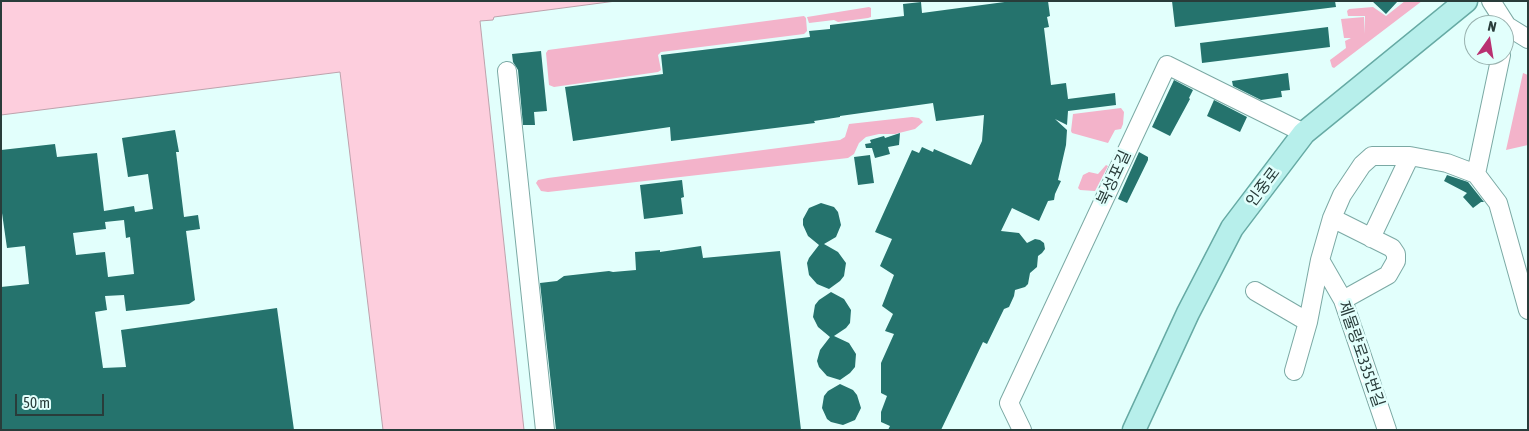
<!DOCTYPE html>
<html>
<head>
<meta charset="utf-8">
<style>
	body { margin:0 }
	#map { position:relative; width:1529px; height:431px; overflow:hidden; background:#e2fffc; font-family:"Asap Condensed",sans-serif }
	canvas { display:block }
	.frame { position:absolute; inset:0; border:2px solid #293c3a; pointer-events:none }
	.north { position:absolute; left:1464px; top:15px; width:50px; height:50px; box-sizing:border-box; background:#e2fffc; border:1px solid #98b1ae; border-radius:50%; rotate:13deg; font-size:14px; font-weight:700; line-height:20px; text-align:center; color:#293c3a }
	.north::after { content:''; display:block; margin:auto; width:18px; height:22px; background:#b93171; clip-path:polygon(50% 0,100% 100%,50% 72%,0 100%) }
	.scale { position:absolute; left:15px; top:394px; width:89px; height:22px; box-sizing:border-box; border:2px solid #293c3a; border-top:0; padding-left:6px; font-size:15px; line-height:18px; white-space:nowrap; color:#293c3a; -webkit-text-stroke:4px #e2fffc; paint-order:stroke }
</style>
</head>
<body>
<div id="map">
<canvas width="1529" height="431"></canvas>
<div class="frame"></div>
<div class="north">N</div>
<div class="scale">50 m</div>
</div>
<script>
const context = document.querySelector('canvas').getContext('2d');
context.lineJoin = 'round';
function fill(path, color) { context.fillStyle = color; context.fill(path, 'evenodd'); }
const shape = rows => new Path2D(rows.map(r => 'M' + r).join(''));
function strokePath(path, color, width, dash) { context.strokeStyle = color; context.lineWidth = width; context.lineCap = dash ? 'butt' : 'round'; context.setLineDash(dash || []); context.stroke(path); }
function write(font, color, halo, rows, align = 'center') {
  context.font = font + ' "Asap Condensed","Noto Sans KR",sans-serif'; context.lineWidth = 5; context.setLineDash([]); context.textBaseline = 'middle'; context.strokeStyle = halo; context.fillStyle = color; for (const [text, x, y, turn = 0] of rows) {
    context.save(); context.translate(x, y); context.rotate((+turn || 0) * Math.PI / 180); context.textAlign = isNaN(turn) ? turn : align; if (halo) context.strokeText(text, 0, 0); context.fillText(text, 0, 0); context.restore();
  }
}
fill(shape([
	[1405,1,1422,1,1334,68,1332,67,1330,60,1346,48,1345,41,1351,38,1344,38,1341,19,1364,17,1365,34,1365,16,1348,16,1347,11,1349,9,1373,7,1386,16],
	[869,7,871,8,871,17,868,18,838,22,834,20,809,23,807,17],
	[804,16,806,18,807,31,804,34,661,52,658,55,661,70,658,72,554,87,549,85,546,53,548,50],
	[1523,73,1528,75,1528,145,1506,150],
	[1121,108,1124,112,1123,124,1121,129,1115,130,1108,143,1072,133,1071,131,1073,114],
	[912,117,919,118,923,122,915,129,895,134,879,134,866,137,859,143,854,154,848,158,548,192,541,191,536,183,538,180,548,178,840,140,845,137,849,124],
	[1106,165,1108,166,1095,191,1080,190,1078,188,1083,175,1089,172,1098,174]
]), '#f3b3ca');
const water = shape([
	[1,1,616,1,494,17,493,20,480,21,524,430,383,430,340,72,1,115,1,1]
]);
fill(water, '#fdcedd');
strokePath(water, '#bda2ac', 1);
fill(shape([
	[1012,1,1048,1,1050,16,1047,17,1049,27,1044,28,1051,85,1066,83,1068,99,1115,93,1116,105,1068,111,1067,125,1055,119,1067,130,1066,145,1058,180,1061,181,1055,194,1054,200,1048,201,1039,221,1012,208,1001,231,1019,233,1027,243,1035,239,1040,240,1044,243,1045,249,1042,253,1038,256,1037,267,1030,273,1028,284,1025,287,1015,290,1014,296,1009,307,1004,309,987,344,983,342,941,430,888,430,890,426,881,422,881,412,887,396,881,393,881,363,894,334,885,331,893,314,882,306,894,275,880,266,892,239,875,232,912,150,919,153,922,147,933,152,934,149,971,165,982,141,984,115,936,121,933,103,840,116,840,117,814,121,815,123,671,141,670,127,573,141,565,87,663,74,661,55,810,37,809,31,830,29,830,25,904,16,903,4,921,2,922,13],
	[1172,1,1335,1,1336,7,1175,27],
	[1372,1,1398,1,1386,14],
	[1328,27,1330,47,1202,63,1200,43],
	[541,51,547,111,534,112,535,125,523,125,518,70,513,62,512,54],
	[1288,73,1290,90,1281,91,1282,97,1261,100,1233,86,1232,81],
	[1174,80,1193,90,1189,98,1190,99,1170,136,1152,127],
	[1214,100,1247,117,1240,132,1207,116],
	[175,130,179,152,176,152,184,217,198,215,200,229,186,231,195,300,189,304,126,311,124,295,105,296,107,310,95,312,103,368,126,367,121,330,277,308,294,430,1,430,1,287,29,284,25,246,7,248,1,206,1,150,55,144,57,157,97,153,104,211,134,206,135,212,153,209,148,174,128,177,122,138],
	[124,220,126,238,130,237,134,274,108,277,105,252,76,255,73,233,106,229,105,222],
	[900,133,899,145,888,147,890,154,875,158,872,148,866,148,865,144,871,143,870,140,884,136,885,138],
	[1139,152,1148,157,1148,160,1127,203,1118,199],
	[870,155,874,183,858,185,854,157],
	[1447,175,1468,182,1484,202,1481,202,1473,208,1463,197,1467,193,1444,181],
	[682,180,684,197,681,198,683,214,644,219,640,185],
	[821,203,834,207,838,212,841,225,836,237,824,244,838,252,846,263,844,276,840,281,829,289,817,284,809,275,807,263,809,258,819,245,808,236,803,225,803,219,809,208],
	[701,246,703,258,780,251,801,430,556,430,540,283,557,281,564,276,609,271,613,272,636,270,635,252,660,250,660,252],
	[831,292,844,299,851,310,850,323,846,328,834,336,849,343,856,354,855,367,850,373,840,380,827,376,819,367,817,361,820,350,830,337,818,327,813,317,815,305,819,300],
	[840,384,853,390,857,395,861,408,855,420,843,425,831,422,827,419,822,408,824,396,828,391]
]), '#25736d');
const minor = shape([
	[1491,1,1507,26,1528,39],
	[1501,55,1476,174,1498,203,1528,310],
	[507,71,545,430],
	[1332,218,1392,248,1396,254,1396,261,1388,275,1343,300],
	[1371,238,1410,156,1447,163,1476,174],
	[1255,291,1308,322],
	[1294,371,1308,322,1320,260],
	[1022,430,1009,403,1167,65,1304,133],
	[1387,430,1343,300,1320,260,1332,218,1342,195,1362,165,1372,156,1410,156]
]);
const major = shape([
	[1134,430,1188,313,1232,228,1304,133,1466,1]
]);
strokePath(minor, '#7ba9a4', 20);
strokePath(major, '#66aaa4', 25);
strokePath(minor, '#fff', 18);
strokePath(major, '#b7efeb', 22);
write('16px', '#293c3a', '#e2fffc', [
	["북성포길",1114,178,-65],
	["인중로",1263,187,-53],
	["제물량로335번길",1361,354,71]
]);
</script>
</body>
</html>
